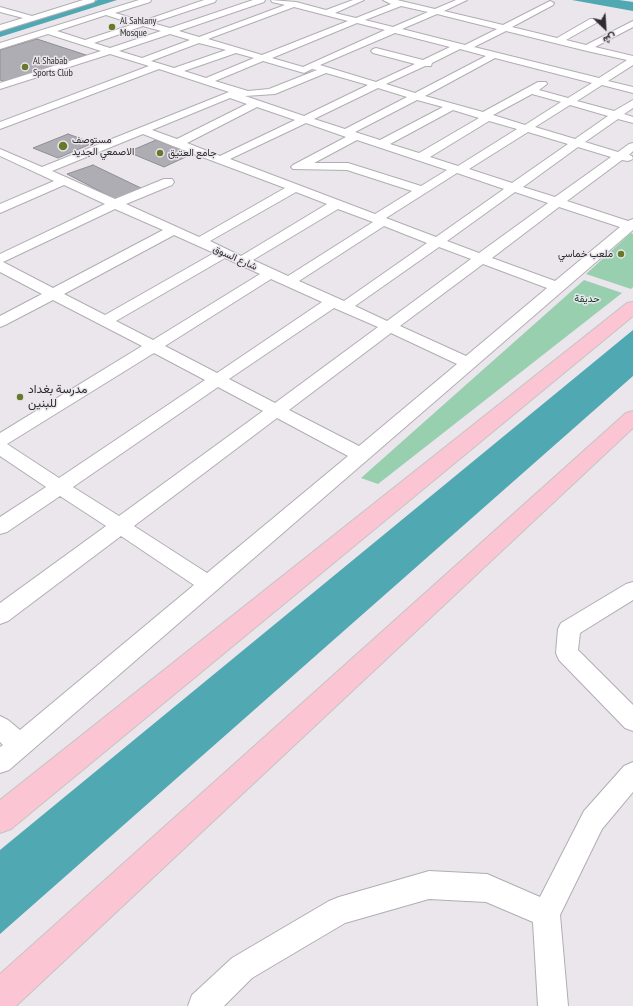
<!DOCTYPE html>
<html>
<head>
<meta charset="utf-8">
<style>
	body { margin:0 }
	#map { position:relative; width:633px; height:1006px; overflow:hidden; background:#eae6ec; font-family:"PT Sans Narrow",Vazirmatn,sans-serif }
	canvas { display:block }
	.north { position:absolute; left:585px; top:8px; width:40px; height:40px; -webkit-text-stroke:3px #eae6ec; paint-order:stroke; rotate:155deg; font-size:11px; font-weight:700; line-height:16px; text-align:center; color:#2d2c2e }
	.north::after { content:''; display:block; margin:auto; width:14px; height:18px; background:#2d2c2e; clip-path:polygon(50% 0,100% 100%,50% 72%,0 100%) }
</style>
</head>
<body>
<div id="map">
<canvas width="633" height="1006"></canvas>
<div class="north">ش</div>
</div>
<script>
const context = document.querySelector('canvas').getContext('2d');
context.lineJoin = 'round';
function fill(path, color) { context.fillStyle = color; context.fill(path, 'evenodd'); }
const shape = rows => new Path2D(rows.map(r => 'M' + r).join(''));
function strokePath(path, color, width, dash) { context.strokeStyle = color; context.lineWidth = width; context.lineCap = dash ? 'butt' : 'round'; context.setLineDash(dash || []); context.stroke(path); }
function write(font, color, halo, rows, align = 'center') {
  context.font = font + ' "PT Sans Narrow",Vazirmatn,sans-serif'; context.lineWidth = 3; context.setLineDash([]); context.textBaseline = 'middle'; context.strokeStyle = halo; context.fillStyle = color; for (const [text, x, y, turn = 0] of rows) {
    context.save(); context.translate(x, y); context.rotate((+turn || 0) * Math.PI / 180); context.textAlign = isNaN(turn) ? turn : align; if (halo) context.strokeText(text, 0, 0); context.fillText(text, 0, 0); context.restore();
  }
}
fill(shape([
	[631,233,633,234,633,287,631,289,586,274],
	[584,280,622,293,378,484,361,478]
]), '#97cfaf');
fill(shape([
	[98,0,117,0,0,37,0,30],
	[572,0,619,0,633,2,633,11],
	[633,330,633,376,0,934,0,850]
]), '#4fa8b2');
const building = shape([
	[37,39,86,55,6,82,0,80,0,50,37,39],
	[68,134,93,143,58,158,33,148,68,134],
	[156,140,192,154,164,167,128,152,156,140],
	[93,165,143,189,117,200,67,174,93,165]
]);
fill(building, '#aeadb3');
strokePath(building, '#8f8d94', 1);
const minor = shape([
	[83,0,95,0,94,2,0,31,0,25,23,18,0,12,0,7,32,16,83,0],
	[139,0,151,0,150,2,115,13,143,21,204,0,216,0,215,2,152,23,170,28,253,0,265,0,264,2,179,31,199,37,285,5,272,2,271,0,296,2,326,10,353,0,364,0,335,13,356,18,391,4,383,0,397,0,435,9,456,0,467,0,444,11,503,25,550,1,554,3,553,5,512,27,557,38,590,19,596,19,597,21,596,23,566,40,586,45,633,21,633,27,595,47,633,56,633,65,608,81,633,87,633,93,602,85,577,101,614,111,633,100,633,108,624,114,633,117,633,123,618,119,585,142,618,152,629,144,633,143,633,151,629,155,632,156,633,159,628,161,622,160,567,201,628,221,633,219,633,230,9,770,0,773,0,747,3,745,0,742,0,716,8,720,20,730,194,585,121,536,8,621,0,624,0,603,106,526,60,496,7,532,0,534,0,517,46,487,0,456,0,433,142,346,53,300,5,325,0,327,0,316,42,294,0,272,0,254,105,204,64,185,0,213,0,204,54,181,0,156,0,149,42,167,229,92,159,69,0,129,0,122,149,66,110,54,0,89,0,83,101,51,48,34,0,49,0,43,139,0],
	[401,6,428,12,393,27,365,20,401,6],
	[294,7,348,21,262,55,208,39,294,7],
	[437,14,497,29,465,45,402,29,437,14],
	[106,15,134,24,85,40,57,31,106,15],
	[357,23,385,30,303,67,272,58,357,23],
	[143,26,161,31,110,48,94,43,143,26],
	[506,31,587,51,627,60,599,78,474,47,506,31],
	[395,33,450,47,423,60,376,48,373,49,371,51,373,53,415,64,376,82,320,65,395,33],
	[170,34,190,40,142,58,119,51,170,34],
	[199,43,226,50,174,68,151,61,199,43],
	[460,49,486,56,415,93,386,84,425,66,431,66,432,63,460,49],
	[236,53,254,58,206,78,184,71,236,53],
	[495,58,592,83,568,98,539,90,547,84,546,82,538,82,483,112,425,96,495,58],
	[263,61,304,73,312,69,317,70,269,89,248,91,215,81,263,61],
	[326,73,368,85,304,116,245,96,275,94,326,73],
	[378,88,407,97,345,129,314,119,378,88],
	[532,94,561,102,525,125,493,115,532,94],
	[230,98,247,104,177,139,152,130,230,98],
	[417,100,443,107,380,140,355,132,417,100],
	[570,105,608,116,575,139,535,127,570,105],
	[257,107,295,120,220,156,187,143,257,107],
	[453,110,479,118,419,153,390,144,453,110],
	[489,121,517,129,458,166,430,157,489,121],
	[306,123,346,137,293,165,291,167,293,169,347,170,412,191,375,214,230,159,306,123],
	[528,132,568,144,512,183,469,169,528,132],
	[143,134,173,146,285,188,199,237,126,204,172,185,174,182,172,179,164,179,115,199,52,171,143,134],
	[357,140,447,170,421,186,348,163,314,163,357,140],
	[578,147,611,157,555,197,523,187,578,147],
	[457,173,504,189,436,237,386,218,457,173],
	[296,192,327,204,241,256,210,241,296,192],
	[515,192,548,203,479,253,447,241,515,192],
	[559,207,620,227,555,281,492,258,559,207],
	[115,209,163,230,53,288,3,262,115,209],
	[338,209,373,222,288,276,253,260,338,209],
	[384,226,427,243,344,301,299,281,384,226],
	[174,235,214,253,105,315,64,294,174,235],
	[439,247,471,259,387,321,355,306,439,247],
	[225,258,260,274,153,340,116,321,225,258],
	[483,264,547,288,466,356,400,326,483,264],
	[271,279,322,302,217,373,165,346,271,279],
	[334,308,378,327,275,403,229,379,334,308],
	[391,333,457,364,359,446,289,410,391,333],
	[154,353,205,380,59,478,7,444,154,353],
	[218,387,263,411,119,516,73,487,218,387],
	[277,418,348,456,207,573,134,526,277,418],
	[633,582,633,600,580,633,578,650,633,705,633,731,625,728,559,660,556,653,558,629,561,623,626,584,633,582],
	[633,762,633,792,602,829,560,915,568,1006,538,1006,533,922,486,902,429,899,345,923,252,978,224,1006,188,1006,192,995,232,958,329,901,339,897,429,871,487,874,540,897,584,811,624,766,633,762]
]);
const major = shape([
	[633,302,633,316,11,829,0,833,0,800,627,303,633,302],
	[633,411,633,428,16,1006,0,1006,0,974,626,413,633,411]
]);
strokePath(minor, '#b1adb3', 2);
strokePath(major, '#c4c4c4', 2);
fill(minor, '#fff');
fill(major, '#fcc5d3');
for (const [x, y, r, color] of [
	[112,27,4,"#667a29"],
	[25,67,4,"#667a29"],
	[63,146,5,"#667a29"],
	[160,153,4,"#667a29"],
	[621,254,4,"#667a29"],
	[20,397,4,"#667a29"]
]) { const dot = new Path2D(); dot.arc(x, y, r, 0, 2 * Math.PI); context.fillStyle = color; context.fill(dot); strokePath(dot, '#eae6ec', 1.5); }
write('10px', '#2d2c2e', '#eae6ec', [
	["Al Sahlany",120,21],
	["Mosque",120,33],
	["Al Shabab",33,61],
	["Sports Club",33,73],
	["مستوصف",72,140],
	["الاصمعي الجديد",72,152],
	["جامع العتيق",168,153],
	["ملعب خماسي",613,254,"right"]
], 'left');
write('10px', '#2d2c2e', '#eae6ec', [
	["شارع السوق",235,258,24]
]);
write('10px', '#073e26', '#eae6ec', [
	["حديقة",587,299]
]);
write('12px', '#2d2c2e', '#eae6ec', [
	["مدرسة بغداد",28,390],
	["للبنين",28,404]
], 'left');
</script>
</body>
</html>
